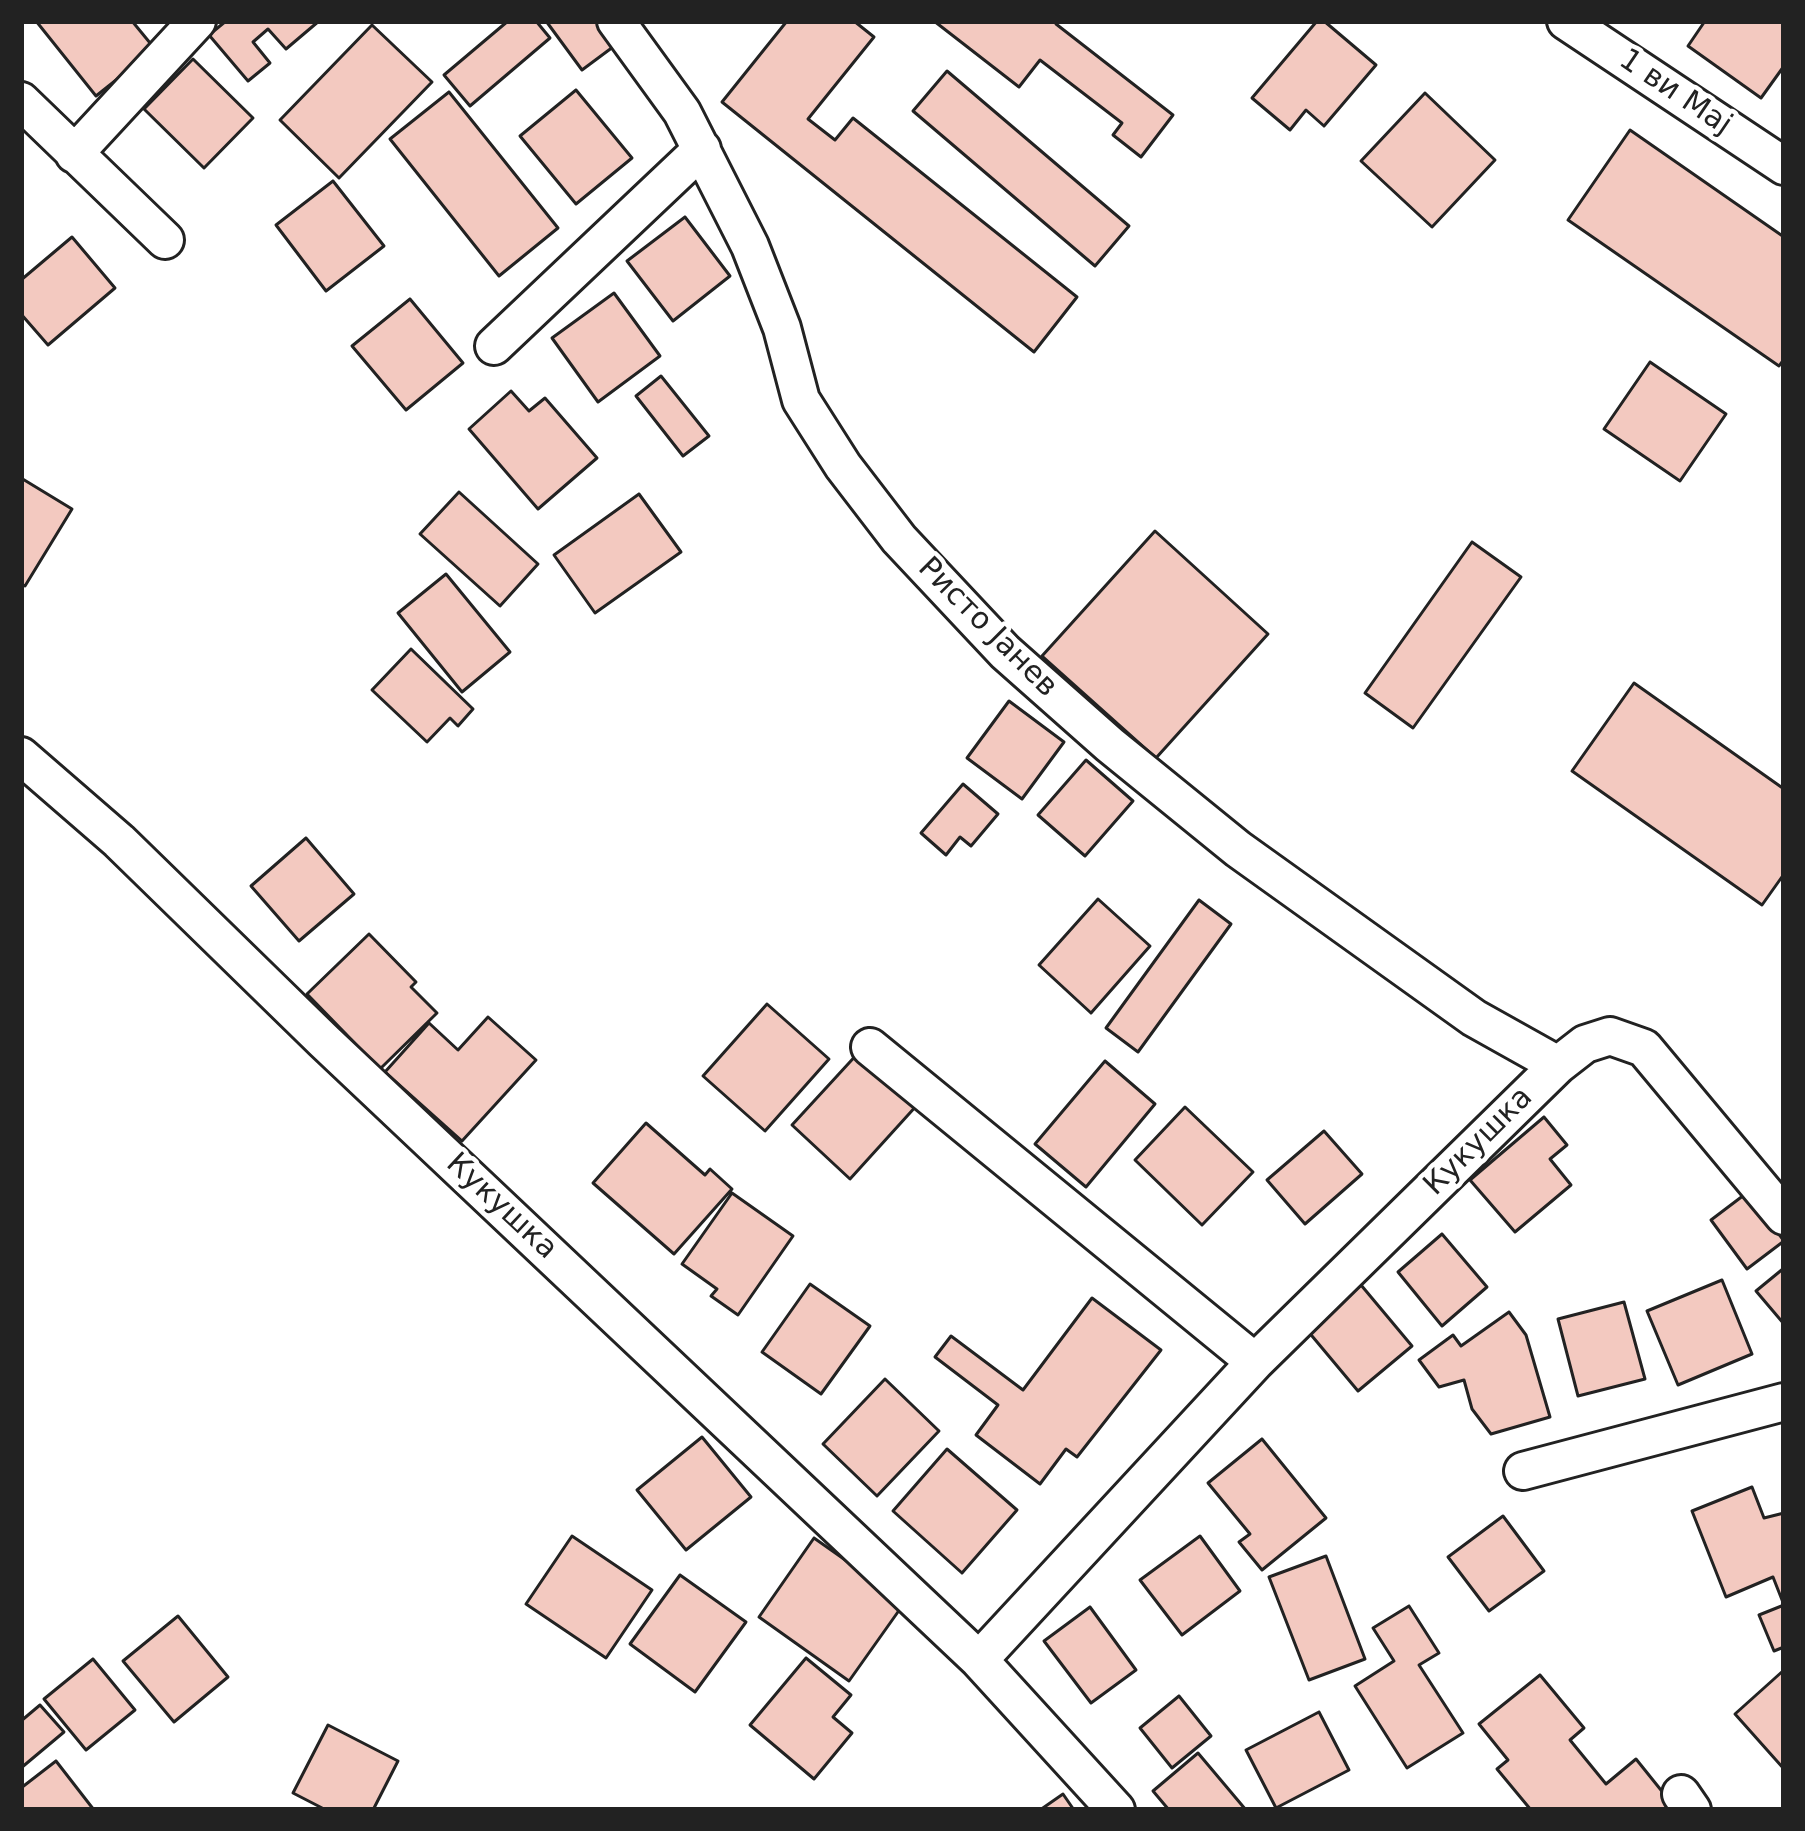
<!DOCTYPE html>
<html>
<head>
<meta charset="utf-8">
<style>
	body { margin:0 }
	#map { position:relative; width:1805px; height:1831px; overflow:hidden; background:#fff; font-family:"DejaVu Sans",sans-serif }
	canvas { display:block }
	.frame { position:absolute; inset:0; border:24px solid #222; pointer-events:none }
</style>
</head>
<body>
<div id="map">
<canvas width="1805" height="1831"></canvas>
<div class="frame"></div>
</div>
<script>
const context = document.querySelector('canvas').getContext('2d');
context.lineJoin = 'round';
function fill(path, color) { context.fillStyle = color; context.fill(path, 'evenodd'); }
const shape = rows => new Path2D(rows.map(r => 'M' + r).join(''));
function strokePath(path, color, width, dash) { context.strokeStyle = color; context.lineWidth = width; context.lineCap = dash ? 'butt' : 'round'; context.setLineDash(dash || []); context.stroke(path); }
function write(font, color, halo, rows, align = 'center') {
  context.font = font + ' "DejaVu Sans",sans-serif'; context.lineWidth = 9; context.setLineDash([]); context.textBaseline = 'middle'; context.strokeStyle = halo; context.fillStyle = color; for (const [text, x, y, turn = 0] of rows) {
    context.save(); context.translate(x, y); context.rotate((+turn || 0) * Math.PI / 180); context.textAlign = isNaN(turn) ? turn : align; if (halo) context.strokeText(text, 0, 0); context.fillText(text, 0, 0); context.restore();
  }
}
const building = shape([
	[36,21,132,21,155,49,96,96,36,21],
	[226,21,319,21,286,49,268,29,253,42,270,63,248,81,209,35,226,21],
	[508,21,536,21,550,38,470,106,444,75,508,21],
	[546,21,606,21,621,41,582,70,546,21],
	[787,21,854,21,874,37,808,119,835,140,853,118,1077,297,1034,352,722,102,787,21],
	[934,21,1058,21,1056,24,1173,115,1141,157,1113,135,1122,123,1040,60,1019,87,934,21],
	[1317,21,1324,21,1376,65,1324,126,1306,110,1290,130,1252,98,1317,21],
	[1705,21,1784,21,1784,66,1761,98,1688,46,1705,21],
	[372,25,432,82,339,178,280,120,372,25],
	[193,59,253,118,204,168,144,109,193,59],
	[947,71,1129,226,1095,266,913,111,947,71],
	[576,90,632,158,576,204,520,136,576,90],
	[449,92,558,228,499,276,390,139,449,92],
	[1425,93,1495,160,1432,227,1361,161,1425,93],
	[1630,130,1784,237,1784,359,1779,366,1568,220,1630,130],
	[333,181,384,246,326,291,276,225,333,181],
	[685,217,730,276,673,321,627,261,685,217],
	[72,237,115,288,48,345,21,314,21,280,72,237],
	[614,293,660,356,598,402,552,338,614,293],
	[410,299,463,363,406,410,352,346,410,299],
	[1650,362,1726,414,1680,481,1604,429,1650,362],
	[661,376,709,436,683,456,636,396,661,376],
	[511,391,529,411,545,398,597,458,538,509,469,429,511,391],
	[21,478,72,509,25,586,21,584,21,478],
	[459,492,538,564,500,606,420,534,459,492],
	[639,494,681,552,595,613,554,555,639,494],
	[1155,531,1268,634,1156,758,1042,656,1155,531],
	[1472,542,1521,577,1413,728,1365,693,1472,542],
	[446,574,510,652,462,692,398,613,446,574],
	[411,649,473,709,458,726,450,718,427,742,372,690,411,649],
	[1634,683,1784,789,1784,874,1762,905,1572,771,1634,683],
	[1009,701,1064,742,1022,799,967,758,1009,701],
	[1086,760,1133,801,1085,856,1038,815,1086,760],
	[963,784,998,814,971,846,960,837,946,855,921,833,963,784],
	[306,838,354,894,299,941,251,886,306,838],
	[1098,899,1150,946,1091,1013,1039,965,1098,899],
	[1199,900,1231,924,1138,1052,1106,1028,1199,900],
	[369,934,416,982,411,987,437,1013,380,1069,307,994,369,934],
	[767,1004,829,1059,765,1131,703,1076,767,1004],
	[488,1017,536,1060,462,1141,385,1072,429,1023,458,1050,488,1017],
	[860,1051,918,1104,850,1179,792,1125,860,1051],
	[1105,1061,1155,1104,1086,1187,1035,1144,1105,1061],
	[1185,1107,1253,1172,1202,1225,1135,1160,1185,1107],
	[1544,1117,1567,1145,1550,1159,1571,1185,1515,1232,1470,1180,1544,1117],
	[646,1123,705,1175,710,1169,732,1189,674,1254,593,1183,646,1123],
	[1324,1131,1362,1174,1305,1224,1267,1180,1324,1131],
	[1748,1192,1784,1241,1747,1269,1711,1220,1748,1192],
	[732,1193,793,1236,738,1315,711,1296,717,1289,682,1264,732,1193],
	[1442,1234,1487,1287,1442,1326,1398,1272,1442,1234],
	[1784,1268,1784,1324,1756,1291,1784,1268],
	[1722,1280,1752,1354,1678,1385,1647,1311,1722,1280],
	[810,1284,870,1326,821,1394,762,1352,810,1284],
	[1361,1285,1412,1346,1358,1391,1307,1330,1361,1285],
	[1092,1298,1161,1350,1077,1457,1066,1449,1040,1484,976,1435,998,1405,935,1357,951,1336,1023,1390,1092,1298],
	[1624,1302,1645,1379,1578,1396,1558,1319,1624,1302],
	[1509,1312,1526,1335,1550,1417,1491,1434,1472,1409,1464,1380,1439,1387,1419,1360,1453,1335,1461,1346,1509,1312],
	[885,1379,939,1431,877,1496,823,1444,885,1379],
	[702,1437,751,1497,686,1550,637,1490,702,1437],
	[1262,1439,1326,1518,1262,1570,1239,1542,1250,1534,1208,1483,1262,1439],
	[947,1449,1017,1510,962,1573,893,1511,947,1449],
	[1752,1487,1764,1518,1784,1513,1784,1605,1773,1577,1726,1597,1692,1511,1752,1487],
	[1503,1516,1544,1571,1489,1611,1448,1557,1503,1516],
	[572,1536,652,1590,606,1658,526,1604,572,1536],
	[1200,1536,1240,1591,1182,1635,1140,1580,1200,1536],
	[814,1538,905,1602,849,1681,759,1617,814,1538],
	[1326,1556,1365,1659,1309,1680,1269,1577,1326,1556],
	[680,1575,746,1622,695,1692,630,1644,680,1575],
	[1784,1605,1784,1647,1774,1651,1759,1615,1784,1605],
	[1409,1606,1439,1653,1419,1665,1463,1733,1407,1768,1355,1686,1394,1661,1373,1628,1409,1606],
	[1090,1607,1136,1670,1091,1703,1044,1641,1090,1607],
	[178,1616,228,1677,174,1722,123,1661,178,1616],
	[806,1658,851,1695,833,1717,852,1733,814,1779,750,1725,806,1658],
	[93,1659,135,1710,86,1750,44,1699,93,1659],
	[1784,1670,1784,1769,1735,1714,1784,1670],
	[1540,1675,1584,1728,1570,1740,1606,1784,1636,1759,1677,1810,1531,1810,1497,1769,1508,1760,1479,1724,1540,1675],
	[1179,1696,1211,1736,1172,1768,1140,1728,1179,1696],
	[40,1705,64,1732,21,1768,21,1721,40,1705],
	[1319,1712,1349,1770,1276,1808,1246,1750,1319,1712],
	[328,1725,398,1761,373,1810,326,1810,293,1793,328,1725],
	[1198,1753,1246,1810,1169,1810,1153,1791,1198,1753],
	[56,1761,94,1810,21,1810,21,1788,56,1761],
	[1063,1794,1074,1810,1040,1810,1063,1794]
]);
fill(building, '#f3c9c0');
strokePath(building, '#222', 3);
const minor = shape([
	[616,21,682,112,750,246,782,328,801,400,843,466,899,539,1005,652,1110,745,1238,849,1474,1018,1558,1065],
	[1566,21,1784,166],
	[21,101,165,240],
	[74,154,197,21],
	[494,346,702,149],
	[21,756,119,841,324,1041,979,1660,1116,1810],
	[870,1047,1255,1362],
	[1523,1471,1784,1402],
	[979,1660,1255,1362,1558,1065,1585,1044,1610,1036,1644,1048,1784,1216],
	[1681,1794,1692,1810]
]);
strokePath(minor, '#222', 42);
strokePath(minor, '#fff', 36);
write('30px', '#222', '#fff', [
	["1 ви Мај",1675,93,34],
	["Ристо Јанев",987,628,45],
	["Кукушка",1479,1142,-45],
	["Кукушка",501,1207,43]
]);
</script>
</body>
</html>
